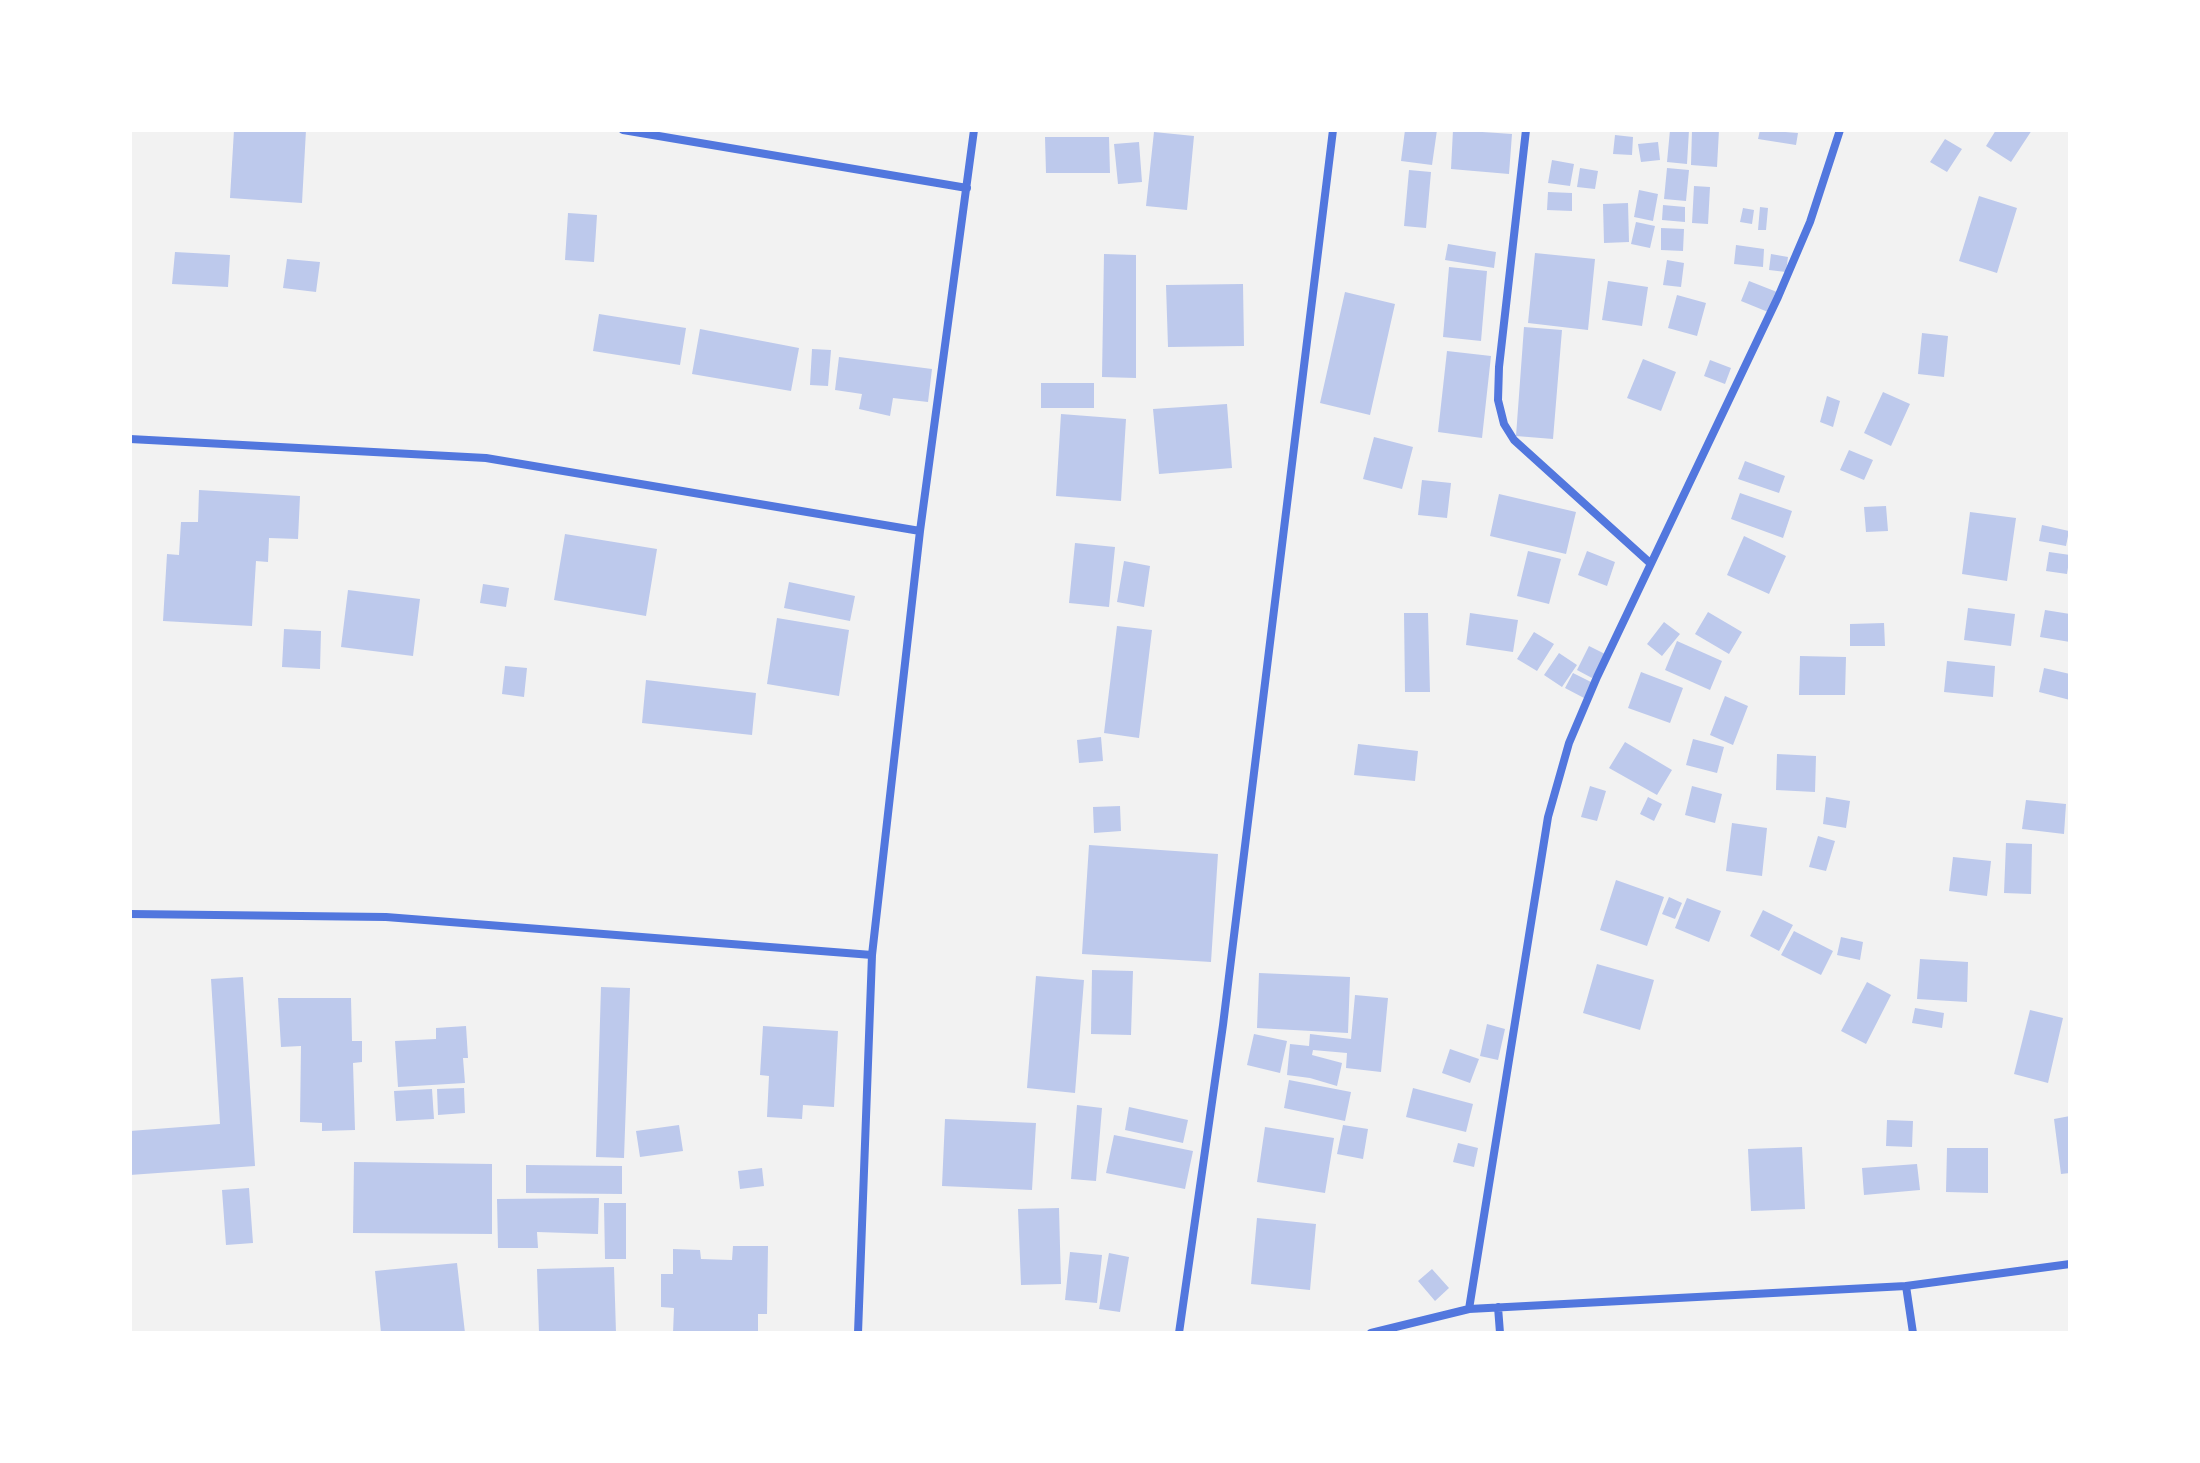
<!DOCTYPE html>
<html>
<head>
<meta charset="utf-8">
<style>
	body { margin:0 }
	#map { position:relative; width:2200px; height:1463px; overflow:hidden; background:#f2f2f2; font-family:"Archivo Narrow",sans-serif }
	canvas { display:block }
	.frame { position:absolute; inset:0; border:132px solid #fff; pointer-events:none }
</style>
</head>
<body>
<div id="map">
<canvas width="2200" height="1463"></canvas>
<div class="frame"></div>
</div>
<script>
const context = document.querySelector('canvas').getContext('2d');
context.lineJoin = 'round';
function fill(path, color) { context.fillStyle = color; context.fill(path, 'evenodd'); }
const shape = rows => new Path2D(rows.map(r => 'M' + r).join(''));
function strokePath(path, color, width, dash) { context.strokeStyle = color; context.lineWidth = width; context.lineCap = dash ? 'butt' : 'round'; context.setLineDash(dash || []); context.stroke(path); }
fill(shape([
	[234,130,306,130,302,203,230,198],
	[1405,130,1437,130,1432,165,1401,161],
	[1453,130,1512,134,1509,174,1451,169],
	[1670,130,1689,130,1687,164,1667,162],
	[1692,130,1719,130,1717,167,1691,165],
	[1760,130,1798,133,1796,145,1758,139],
	[1996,130,2032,130,2011,162,1986,146],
	[1154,132,1194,136,1187,210,1146,206],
	[1615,135,1633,137,1632,155,1613,154],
	[1045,137,1109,137,1110,173,1046,173],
	[1945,139,1962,149,1947,172,1930,162],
	[1139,142,1142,182,1118,184,1114,144],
	[1658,142,1660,160,1641,162,1638,144],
	[1552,160,1574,164,1570,186,1548,183],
	[1580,168,1598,171,1595,189,1577,187],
	[1667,168,1689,170,1686,201,1664,199],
	[1409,170,1431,172,1426,228,1404,226],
	[1694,186,1710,187,1708,224,1692,223],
	[1639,190,1658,194,1653,221,1634,217],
	[1548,192,1572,193,1572,211,1547,210],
	[1979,196,2017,208,1997,273,1959,261],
	[1628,203,1629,242,1604,243,1603,204],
	[1663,205,1685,207,1685,222,1662,220],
	[1760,207,1768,208,1766,230,1758,230],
	[1743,208,1754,210,1752,224,1740,222],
	[568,213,597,215,594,262,565,260],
	[1636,222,1655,226,1650,248,1631,244],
	[1661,228,1684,229,1683,251,1661,250],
	[1448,244,1496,252,1494,268,1445,260],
	[1736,245,1764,249,1763,267,1734,264],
	[175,252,230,255,228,287,172,284],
	[1535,253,1595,259,1588,330,1528,323],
	[1104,254,1136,255,1136,378,1102,377],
	[1771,254,1788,257,1786,272,1769,270],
	[287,259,320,262,316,292,283,288],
	[1667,260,1684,263,1681,287,1663,285],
	[1449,267,1487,271,1481,341,1443,337],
	[1608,281,1648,287,1642,326,1602,320],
	[1749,281,1777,292,1768,312,1741,301],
	[1243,284,1244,346,1168,347,1166,285],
	[1345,292,1395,304,1370,415,1320,403],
	[1677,295,1706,303,1697,336,1668,328],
	[599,314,686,328,680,365,593,351],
	[1524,327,1562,330,1553,439,1516,436],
	[700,329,799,348,791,391,692,374],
	[1922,333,1948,336,1944,377,1918,374],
	[812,349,831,350,828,386,810,385],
	[1447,351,1491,356,1482,438,1438,432],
	[839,357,932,369,928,402,893,398,890,416,859,409,862,394,835,390],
	[1643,359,1676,372,1661,411,1627,398],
	[1710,360,1731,368,1725,384,1704,376],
	[1041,383,1094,383,1094,408,1041,408],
	[1883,392,1910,404,1891,446,1864,433],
	[1827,396,1840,401,1833,427,1820,422],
	[1227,404,1232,468,1159,474,1153,409],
	[1061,414,1126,419,1121,501,1056,496],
	[1374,437,1413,447,1402,489,1363,479],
	[1849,450,1873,460,1864,480,1840,470],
	[1745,461,1785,476,1779,493,1738,479],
	[1422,480,1451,483,1447,518,1418,515],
	[199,490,300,496,298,539,269,538,268,562,256,561,252,626,163,621,167,554,179,555,181,522,198,522],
	[1740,493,1792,511,1783,538,1731,519],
	[1499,494,1576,512,1566,554,1490,536],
	[1886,506,1888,531,1866,532,1864,507],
	[1970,512,2016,518,2007,581,1962,574],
	[2042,525,2069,531,2066,546,2039,541],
	[565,534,657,549,646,616,554,600],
	[1744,536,1786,556,1769,594,1727,575],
	[1075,543,1115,547,1109,607,1069,603],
	[1528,551,1561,559,1549,604,1517,596],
	[1587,551,1615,562,1607,586,1578,575],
	[2049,552,2070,555,2067,574,2046,571],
	[1124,561,1150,566,1144,607,1117,602],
	[789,582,855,596,850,621,784,608],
	[483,584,509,588,506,607,480,603],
	[348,590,420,599,413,656,341,647],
	[1968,608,2015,614,2011,646,1964,640],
	[2045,610,2070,614,2070,642,2040,637],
	[1708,612,1742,632,1729,654,1695,634],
	[1404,613,1428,613,1430,692,1405,692],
	[1470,613,1518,620,1513,652,1466,645],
	[777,618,849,630,839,696,767,684],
	[1664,622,1680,634,1662,656,1647,644],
	[1884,623,1885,646,1850,646,1850,624],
	[1117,626,1152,630,1139,738,1104,733],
	[284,629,321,631,320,669,282,667],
	[1534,632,1554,644,1537,671,1517,659],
	[1677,641,1722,661,1710,690,1665,670],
	[1589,646,1605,654,1592,678,1577,670],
	[1559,653,1577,665,1562,687,1544,675],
	[1800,656,1846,657,1845,695,1799,695],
	[1947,661,1995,666,1993,697,1944,692],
	[505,666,527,668,524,697,502,694],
	[2044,668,2070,674,2070,700,2039,692],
	[1641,672,1683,688,1670,723,1628,708],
	[1573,673,1593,683,1584,698,1565,688],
	[646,680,756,693,752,735,642,723],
	[1725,696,1748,706,1733,745,1710,735],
	[1101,737,1103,761,1079,763,1077,740],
	[1693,739,1724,747,1717,773,1686,765],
	[1625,742,1672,770,1657,795,1609,768],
	[1358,744,1418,751,1415,781,1354,775],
	[1777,754,1816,756,1815,792,1776,790],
	[1590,786,1606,791,1597,821,1581,817],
	[1692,786,1722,794,1715,823,1685,815],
	[1648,797,1662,804,1654,821,1640,814],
	[1826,797,1850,801,1846,828,1823,824],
	[2026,800,2066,804,2064,834,2022,829],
	[1120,806,1121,831,1094,833,1093,807],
	[1732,823,1767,828,1762,876,1726,871],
	[1818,836,1835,841,1826,871,1809,867],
	[2006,843,2032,844,2031,894,2004,893],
	[1089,845,1218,854,1211,962,1082,954],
	[1953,857,1991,861,1987,896,1949,891],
	[1616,880,1664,897,1647,946,1600,930],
	[1669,897,1682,903,1675,919,1662,914],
	[1687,898,1721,911,1709,942,1675,928],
	[1763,910,1793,925,1779,951,1750,936],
	[1794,931,1833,951,1821,975,1781,955],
	[1841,937,1863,942,1860,960,1837,955],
	[1920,959,1968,962,1967,1002,1917,999],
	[1597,964,1654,980,1640,1030,1583,1013],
	[1092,970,1133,971,1131,1035,1091,1034],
	[1259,973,1350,977,1348,1033,1257,1028],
	[1036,976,1084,980,1075,1093,1027,1088],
	[243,977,255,1166,130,1175,130,1131,220,1124,211,979],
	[1867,982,1891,995,1866,1044,1841,1031],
	[601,987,630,988,624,1158,596,1157],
	[1355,995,1388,998,1381,1072,1346,1068,1347,1053,1313,1050,1312,1055,1342,1063,1337,1086,1310,1078,1287,1075,1290,1044,1309,1046,1310,1034,1351,1039],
	[278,998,351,998,352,1041,362,1041,362,1062,353,1063,355,1130,322,1131,322,1123,300,1122,301,1046,281,1047],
	[1915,1008,1944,1013,1942,1028,1912,1023],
	[2030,1010,2063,1018,2048,1083,2014,1074],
	[1487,1024,1505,1029,1498,1060,1480,1056],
	[466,1026,468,1058,463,1058,465,1083,398,1087,395,1041,436,1039,436,1028],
	[763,1026,838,1031,834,1107,803,1105,802,1119,767,1117,769,1076,760,1075],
	[1254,1034,1287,1041,1280,1073,1247,1065],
	[1450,1049,1479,1059,1470,1083,1442,1073],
	[1289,1080,1351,1092,1345,1121,1284,1108],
	[464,1088,465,1113,438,1115,437,1089],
	[1413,1088,1473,1104,1466,1132,1406,1117],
	[432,1089,434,1119,396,1121,394,1091],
	[1077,1105,1102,1108,1096,1181,1071,1179],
	[1129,1107,1188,1120,1183,1143,1125,1130],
	[2070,1116,2070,1173,2061,1174,2054,1119],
	[945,1119,1036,1123,1032,1190,942,1186],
	[1887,1120,1913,1121,1912,1147,1886,1146],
	[679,1125,683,1151,640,1157,636,1131],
	[1343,1125,1368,1129,1363,1159,1337,1154],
	[1265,1127,1334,1138,1325,1193,1257,1182],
	[1114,1135,1193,1151,1185,1189,1106,1173],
	[1458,1143,1478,1148,1474,1167,1453,1162],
	[1802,1147,1805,1209,1751,1211,1748,1149],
	[1947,1148,1988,1148,1988,1193,1946,1192],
	[354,1162,492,1164,492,1234,353,1233],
	[1917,1164,1920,1190,1864,1195,1862,1168],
	[526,1165,622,1166,622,1194,526,1193],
	[762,1168,764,1186,740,1189,738,1171],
	[249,1188,253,1243,226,1245,222,1190],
	[599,1198,598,1234,537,1232,538,1248,498,1248,497,1199],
	[604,1203,626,1203,626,1259,605,1259],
	[1059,1208,1061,1284,1021,1285,1018,1209],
	[1257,1218,1316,1224,1310,1290,1251,1284],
	[733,1246,768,1246,767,1314,758,1314,758,1333,673,1333,674,1308,661,1307,661,1274,673,1274,673,1249,700,1250,701,1259,732,1260],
	[1070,1252,1102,1255,1097,1303,1065,1300],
	[1109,1253,1129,1257,1120,1312,1099,1309],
	[457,1263,465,1333,381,1333,375,1271],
	[614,1267,616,1333,539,1333,537,1269],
	[1432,1269,1449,1288,1435,1301,1418,1281]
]), '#bdc9ec');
strokePath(shape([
	[623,130,967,188],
	[1526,130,1499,367,1498,400,1504,424,1514,440,1650,563],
	[130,439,486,458,920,531],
	[130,914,386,917,872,955],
	[1906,1286,1913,1333],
	[1498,1307,1500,1333],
	[1469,1309,1548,817,1569,743,1597,677,1778,297,1810,222,1840,130],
	[858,1333,872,955,920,531,974,130],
	[1179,1333,1223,1025,1333,130],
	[1371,1333,1469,1309,1906,1286,2070,1264]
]), '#5277de', 8);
</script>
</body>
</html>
